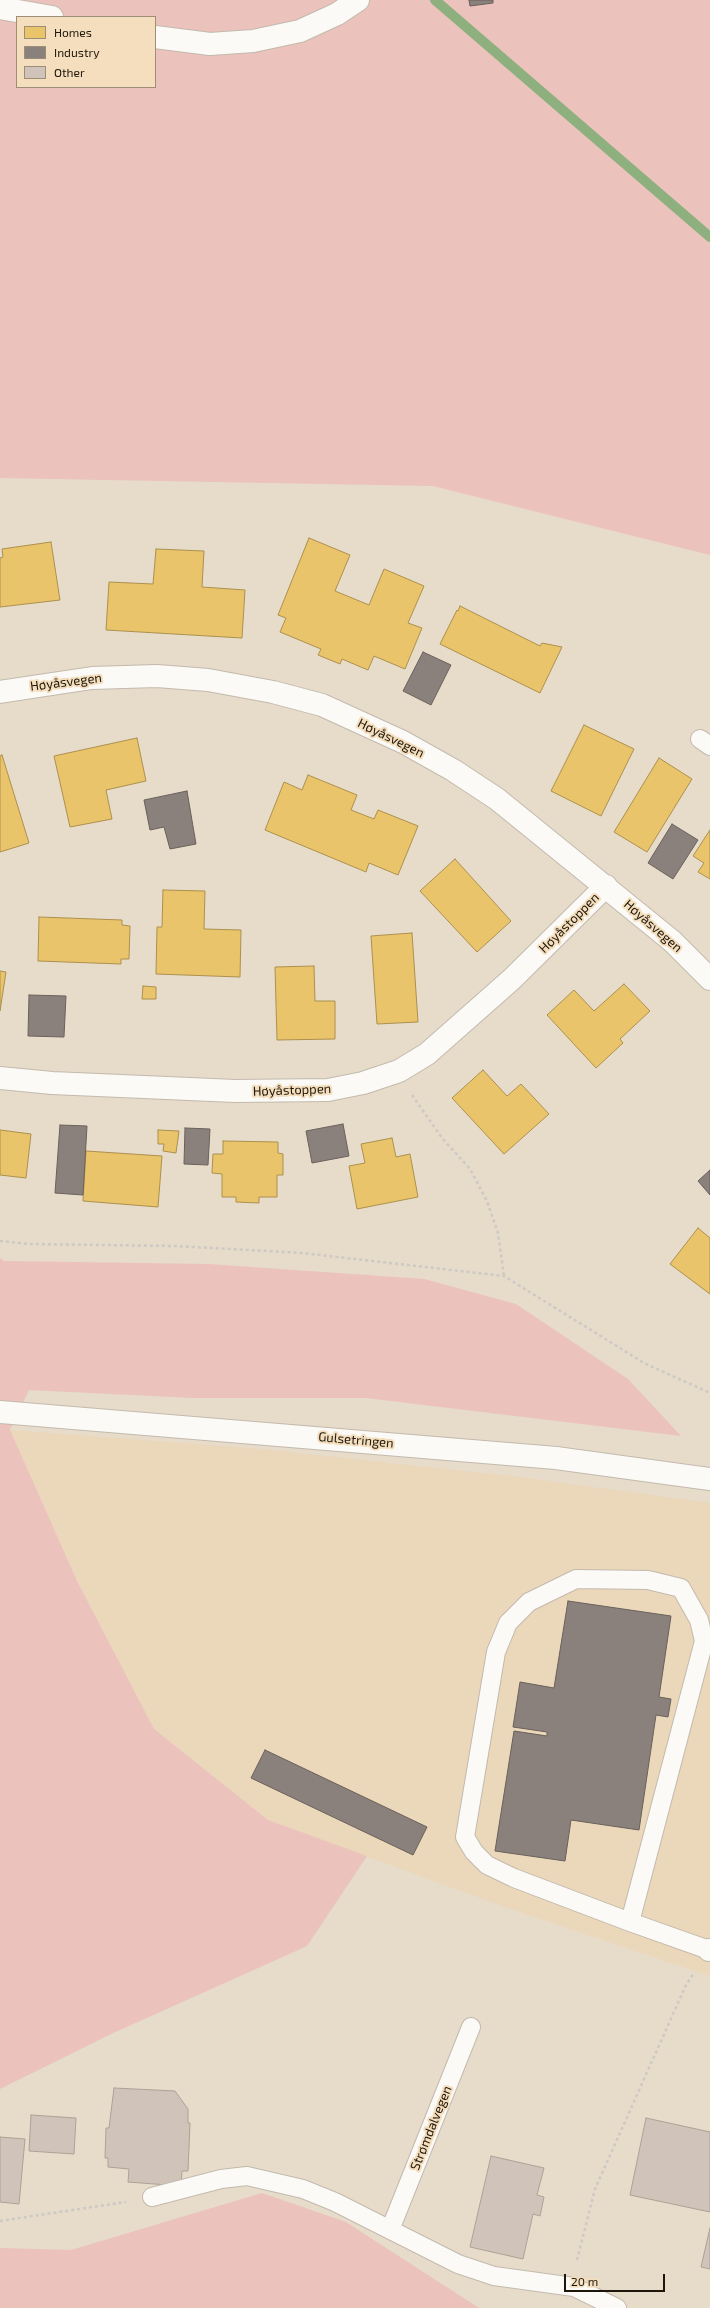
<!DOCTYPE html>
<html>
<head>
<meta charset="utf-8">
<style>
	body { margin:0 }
	#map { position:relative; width:710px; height:2308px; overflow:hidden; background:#e7dbca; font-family:"Exo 2",sans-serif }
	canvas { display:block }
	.legend { position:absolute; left:16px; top:16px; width:140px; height:72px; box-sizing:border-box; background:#f4debd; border:1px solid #9e8e75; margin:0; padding:5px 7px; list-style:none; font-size:12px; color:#1e160a }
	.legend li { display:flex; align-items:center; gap:8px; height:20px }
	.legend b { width:20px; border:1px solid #9e8e75 }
	.scale { position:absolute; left:564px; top:2274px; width:101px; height:18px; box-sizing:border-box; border:2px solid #1e160a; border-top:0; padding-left:5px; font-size:12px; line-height:14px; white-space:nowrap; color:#1e160a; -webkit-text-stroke:3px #f4debd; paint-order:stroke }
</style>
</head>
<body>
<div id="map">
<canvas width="710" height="2308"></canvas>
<ul class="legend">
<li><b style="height:11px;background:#e9c46a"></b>Homes</li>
<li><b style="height:11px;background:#8a817c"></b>Industry</li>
<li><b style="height:11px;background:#d0c4ba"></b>Other</li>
</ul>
<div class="scale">20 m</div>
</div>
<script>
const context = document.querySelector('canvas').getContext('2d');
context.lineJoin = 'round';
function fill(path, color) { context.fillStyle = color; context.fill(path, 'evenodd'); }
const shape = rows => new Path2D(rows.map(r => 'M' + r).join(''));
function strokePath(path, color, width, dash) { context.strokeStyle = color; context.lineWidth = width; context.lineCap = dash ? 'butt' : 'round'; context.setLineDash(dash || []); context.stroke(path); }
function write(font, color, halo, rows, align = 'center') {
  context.font = font + ' "Exo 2",sans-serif'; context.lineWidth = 4; context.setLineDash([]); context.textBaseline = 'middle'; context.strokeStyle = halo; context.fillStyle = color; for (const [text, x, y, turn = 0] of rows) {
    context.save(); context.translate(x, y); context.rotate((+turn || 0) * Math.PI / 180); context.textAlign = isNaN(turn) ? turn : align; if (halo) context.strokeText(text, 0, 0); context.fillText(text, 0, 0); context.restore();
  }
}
fill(shape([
	[10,1430,261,1449,520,1477,710,1503,710,1976,502,1906,268,1820,154,1729,77,1581]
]), '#ebd7ba');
fill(shape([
	[0,0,710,0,710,555,433,486,0,478],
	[17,17,155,17,155,87,17,87],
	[0,1258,4,1261,208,1264,424,1279,516,1304,628,1379,681,1436,366,1398,193,1398,29,1390,10,1430,77,1581,154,1729,268,1820,367,1856,307,1946,111,2034,0,2089],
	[262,2193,346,2222,479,2308,0,2308,0,2248,71,2250]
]), '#ebc2bc');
const homes = shape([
	[309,538,350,555,335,591,369,605,384,569,424,586,408,623,422,628,405,669,374,656,368,670,342,659,340,664,318,655,321,649,280,632,286,618,278,615,309,538],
	[51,542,60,600,0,607,0,558,3,557,2,549,51,542],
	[156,549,204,551,202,587,245,590,242,638,106,630,109,582,153,584,156,549],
	[460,606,540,646,542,643,562,647,540,693,440,644,457,610,458,611,460,606],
	[584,725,634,749,601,816,551,791,584,725],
	[137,738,146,781,106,790,112,819,70,827,54,756,137,738],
	[2,755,29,843,0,852,0,756,2,755],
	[659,758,692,779,647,852,614,832,659,758],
	[308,775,357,795,351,810,374,819,378,810,418,826,398,875,369,863,366,872,265,830,284,782,302,790,308,775],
	[710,830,710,879,698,872,704,863,693,856,710,830],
	[455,859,511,921,477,952,420,891,455,859],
	[163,890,205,891,204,929,241,930,240,977,156,974,157,927,162,927,163,890],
	[39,917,122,920,122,925,130,926,129,959,121,959,121,964,38,961,39,917],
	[412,933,418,1022,377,1024,371,936,412,933],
	[314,966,315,1001,335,1001,335,1039,277,1040,275,967,314,966],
	[0,971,6,972,0,1011,0,971],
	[624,984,650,1011,620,1039,623,1043,596,1068,547,1015,574,990,594,1011,624,984],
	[143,986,156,987,156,999,142,999,143,986],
	[483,1070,507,1096,521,1084,549,1114,504,1154,452,1098,483,1070],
	[0,1130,31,1134,26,1178,0,1175,0,1130],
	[158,1130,179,1131,176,1153,163,1151,164,1144,158,1144,158,1130],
	[392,1138,396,1157,410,1154,418,1197,357,1209,349,1166,365,1163,361,1144,392,1138],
	[223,1141,278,1142,278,1153,283,1154,283,1175,277,1175,277,1197,259,1197,259,1203,236,1202,236,1197,222,1197,222,1174,212,1173,213,1154,223,1154,223,1141],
	[86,1151,162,1156,158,1207,83,1201,86,1151],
	[698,1228,710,1238,710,1294,670,1264,698,1228]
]);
fill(homes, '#e9c46a');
strokePath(homes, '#ac904d', 1);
const industry = shape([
	[469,0,493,0,493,3,470,6,469,0],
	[423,652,451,665,431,705,403,691,423,652],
	[187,791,196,844,170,849,164,827,150,830,144,800,187,791],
	[672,824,698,840,673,879,648,863,672,824],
	[29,995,66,996,64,1037,28,1036,29,995],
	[343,1124,349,1156,312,1163,306,1131,343,1124],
	[60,1125,87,1126,83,1195,55,1193,60,1125],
	[185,1128,210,1129,208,1165,184,1164,185,1128],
	[710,1170,710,1195,698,1181,710,1170],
	[568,1601,671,1616,659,1697,671,1699,668,1717,656,1715,639,1830,571,1820,565,1861,495,1851,514,1731,547,1736,547,1732,513,1727,520,1682,554,1688,568,1601],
	[265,1750,427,1827,413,1855,251,1778,265,1750]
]);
fill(industry, '#8a817c');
strokePath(industry, '#6a615a', 1);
strokePath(shape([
	[435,0,710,237]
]), '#8eb07e', 10);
const building = shape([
	[114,2088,175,2091,188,2109,188,2123,190,2123,188,2171,182,2171,181,2186,128,2182,129,2169,108,2167,108,2158,105,2158,106,2128,109,2128,114,2088],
	[31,2115,76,2118,74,2154,29,2151,31,2115],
	[646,2118,710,2132,710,2212,630,2195,646,2118],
	[0,2137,25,2139,19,2204,0,2202,0,2137],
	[491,2156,544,2168,537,2195,544,2197,540,2216,533,2214,523,2259,470,2247,491,2156],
	[710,2228,710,2269,701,2267,710,2228]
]);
fill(building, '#d0c4ba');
strokePath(building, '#ada196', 1);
const service = shape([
	[700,739,710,746],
	[630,1922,704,1641,699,1620,681,1588,648,1580,576,1579,529,1602,508,1623,496,1652,465,1837,474,1852,487,1865,514,1878,630,1922,709,1950],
	[152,2197,221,2179,247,2176,303,2189,335,2202,458,2264,494,2276,574,2287,617,2308],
	[390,2230,471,2027]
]);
const minor = shape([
	[0,692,92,678,157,676,208,680,273,692,322,705,403,742,453,770,497,799,672,941,710,979],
	[0,1078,52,1083,235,1091,328,1090,363,1083,399,1071,427,1054,512,979,606,886],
	[709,1950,710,1950]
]);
const tertiary = shape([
	[0,1412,556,1458,710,1479]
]);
const primary = shape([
	[0,8,52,17],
	[155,37,210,44,253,41,300,31,337,14,358,0]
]);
strokePath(service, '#c3baad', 20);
strokePath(minor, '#c3baad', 24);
strokePath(tertiary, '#c3baad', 24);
strokePath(primary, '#c3baad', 24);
strokePath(shape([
	[412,1095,442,1138,470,1169,487,1201,498,1233,504,1276],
	[0,1241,29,1244,176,1246,302,1253,504,1276,644,1363,710,1393],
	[0,2221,126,2202],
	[577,2260,595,2189,686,1985,694,1973]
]), '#cdc9c5', 2.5, [3, 3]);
strokePath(service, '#fbfaf7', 18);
strokePath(minor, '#fbfaf7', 22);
strokePath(tertiary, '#fbfaf7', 22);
strokePath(primary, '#fbfaf7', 22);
write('13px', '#1e160a', '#f4debd', [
	["Høyåsvegen",66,682,-7],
	["Høyåsvegen",391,738,26],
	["Høyåstoppen",569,923,-45],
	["Høyåsvegen",653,926,41],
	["Høyåstoppen",292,1090,-2],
	["Gulsetringen",356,1440,5],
	["Strømdalvegen",431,2128,-68]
]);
</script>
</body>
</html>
